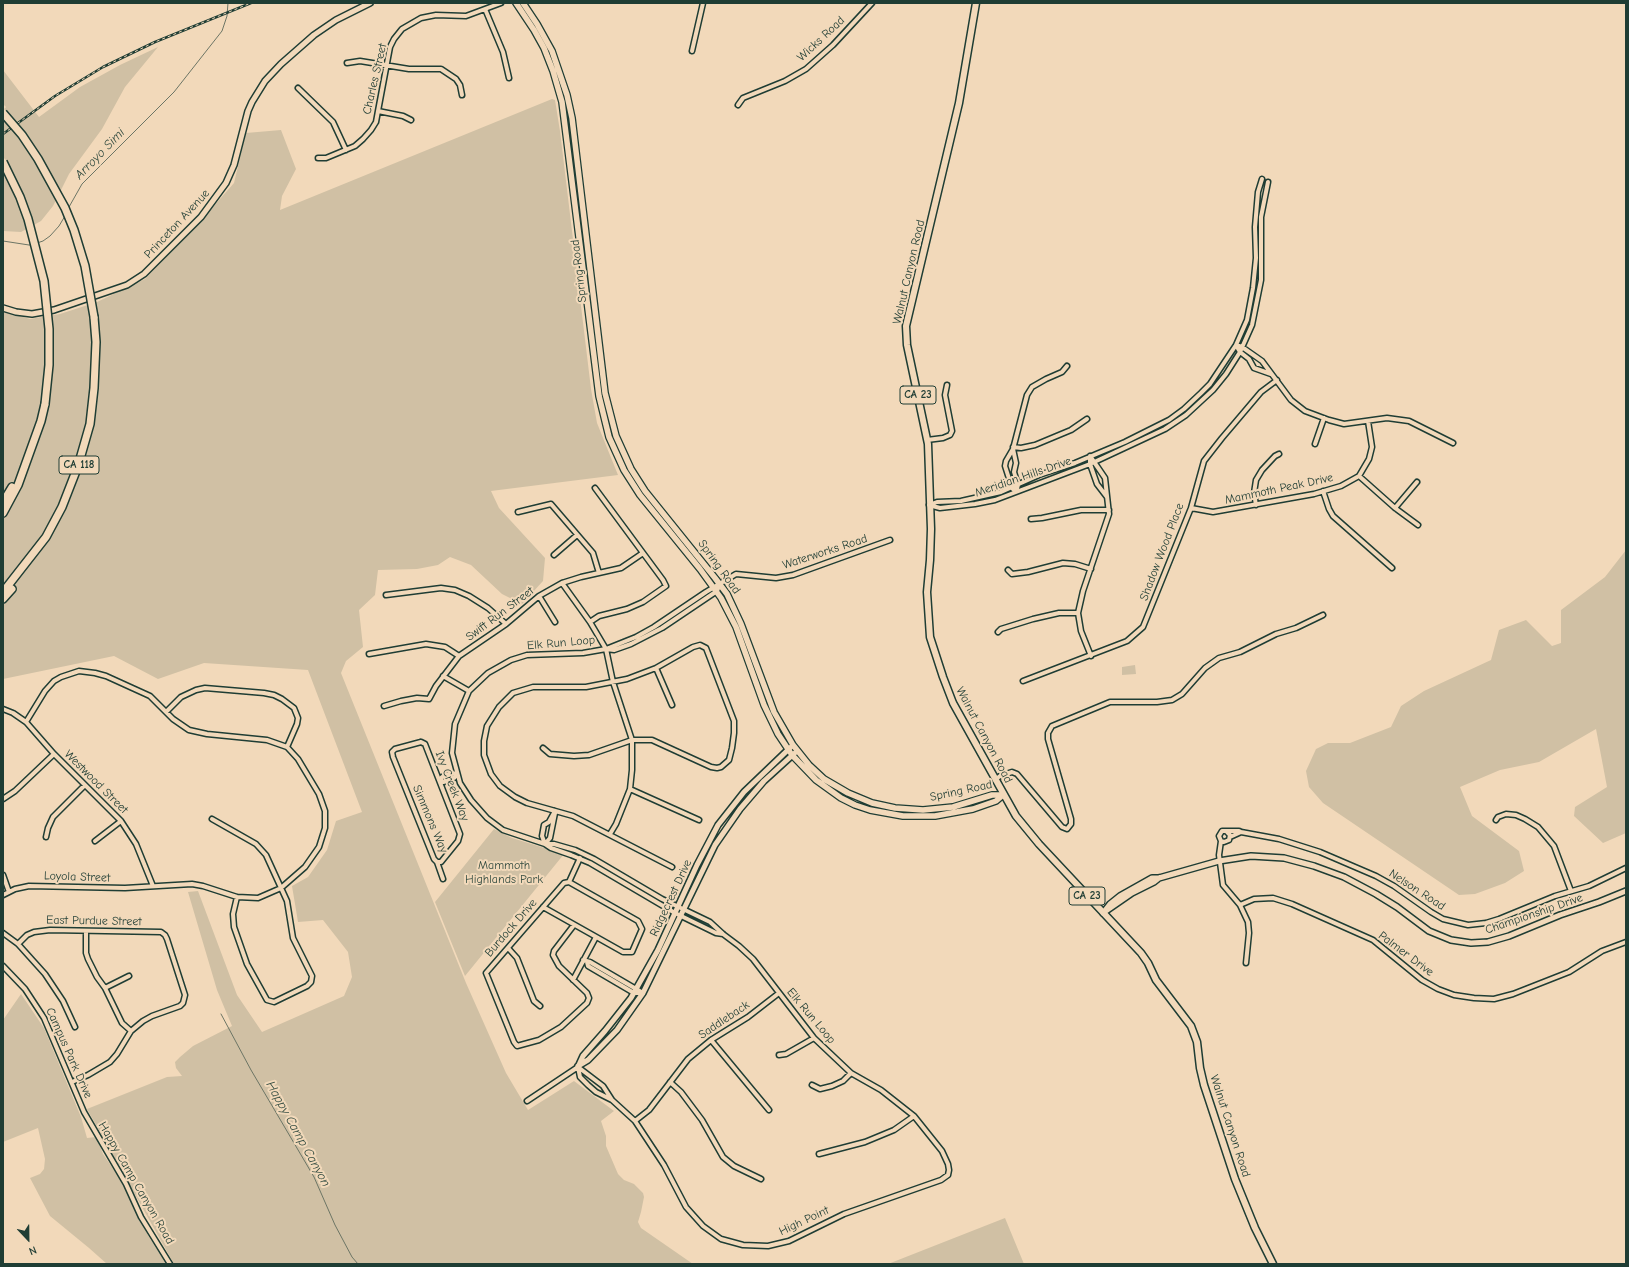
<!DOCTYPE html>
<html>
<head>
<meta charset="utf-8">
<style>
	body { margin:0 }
	#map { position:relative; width:1629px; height:1267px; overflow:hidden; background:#f2d9ba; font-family:"Comic Neue",sans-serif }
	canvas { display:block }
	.frame { position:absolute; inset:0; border:4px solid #1f3d34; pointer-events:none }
	.north { position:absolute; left:8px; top:1219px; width:40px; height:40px; -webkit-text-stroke:3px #f2d9ba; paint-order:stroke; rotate:158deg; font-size:11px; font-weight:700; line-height:16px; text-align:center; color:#1f3d34 }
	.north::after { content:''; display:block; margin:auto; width:14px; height:18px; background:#1f3d34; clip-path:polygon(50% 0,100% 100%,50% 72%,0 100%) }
</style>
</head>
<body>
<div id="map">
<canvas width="1629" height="1267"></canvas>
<div class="frame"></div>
<div class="north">N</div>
</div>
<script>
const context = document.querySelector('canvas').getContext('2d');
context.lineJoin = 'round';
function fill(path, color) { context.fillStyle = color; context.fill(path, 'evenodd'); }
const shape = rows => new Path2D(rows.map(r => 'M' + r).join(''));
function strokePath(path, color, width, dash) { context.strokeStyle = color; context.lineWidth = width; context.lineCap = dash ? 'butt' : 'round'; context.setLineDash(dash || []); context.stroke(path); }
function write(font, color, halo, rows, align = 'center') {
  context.font = font + ' "Comic Neue",sans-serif'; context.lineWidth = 4; context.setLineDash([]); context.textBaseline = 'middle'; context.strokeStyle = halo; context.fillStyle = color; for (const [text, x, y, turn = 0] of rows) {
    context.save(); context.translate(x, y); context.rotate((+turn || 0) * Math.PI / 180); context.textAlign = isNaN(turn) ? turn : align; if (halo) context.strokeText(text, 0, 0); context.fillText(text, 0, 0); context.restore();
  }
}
fill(shape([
	[158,47,125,87,102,129,69,174,53,206,41,221,21,232,3,231,3,110,6,107,3,104,3,70,39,117,80,87,120,65],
	[552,99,555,100,560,131,591,389,597,423,618,475,491,491,499,508,545,558,543,581,522,604,502,594,471,565,450,557,438,565,417,569,378,570,375,595,359,610,363,647,346,661,341,673,466,983,506,1073,528,1110,574,1081,614,1111,601,1121,606,1136,606,1146,618,1174,624,1180,634,1184,643,1193,644,1197,641,1212,638,1222,641,1228,693,1264,174,1264,87,1109,167,1077,182,1076,176,1068,175,1062,180,1057,193,1046,232,1026,217,990,188,892,198,891,237,995,262,1032,344,996,352,977,348,952,323,920,298,922,292,886,308,877,327,850,336,821,362,812,308,670,204,663,158,679,114,656,3,679,3,311,30,319,60,314,97,302,145,279,190,233,234,183,246,133,281,130,296,169,282,196,280,210],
	[1626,550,1626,833,1603,843,1574,816,1575,807,1607,787,1596,729,1539,762,1500,770,1460,787,1472,816,1519,851,1524,871,1505,883,1475,894,1459,895,1323,803,1309,787,1306,771,1316,749,1328,743,1350,743,1391,727,1401,706,1424,691,1491,660,1499,630,1526,620,1552,646,1561,643,1561,610,1605,577],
	[1135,665,1136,674,1122,675,1122,667],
	[494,829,512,838,564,854,465,976,435,902],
	[21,994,44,1028,81,1117,87,1138,96,1137,98,1141,103,1154,118,1176,149,1237,167,1264,107,1264,89,1248,50,1216,30,1178,40,1174,44,1169,45,1159,38,1128,3,1142,3,1020],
	[1005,1218,1024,1264,888,1264]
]), '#d0c0a4');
strokePath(shape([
	[69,207,82,184,174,92,222,31,227,16,228,3],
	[3,241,29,245,32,245],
	[37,243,43,241,50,236,59,226,65,216],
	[221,1014,251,1070,314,1177,335,1225,352,1257,358,1264]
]), '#6c7565', 1);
const minor = shape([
	[485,9,503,52,509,78],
	[692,51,703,3],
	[347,63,360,61,409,69,441,69,456,79,460,85,462,95],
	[298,88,333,122,346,150],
	[738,105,743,98,785,81,806,69,833,45,872,3],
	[378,111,403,116,411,120],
	[318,158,326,158,355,146,363,139,371,130,376,122,378,111,390,47,394,39,402,29,421,18,436,15,466,16,501,3],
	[1262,179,1258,192,1255,227,1256,258,1253,288,1247,320,1236,345,1210,384,1201,393,1184,409,1169,420,1125,442,1075,463,1039,475,1001,492,961,501,937,502,929,505,940,508,975,504,995,500,1090,464,1165,429,1186,415,1213,390,1226,374,1240,352,1252,325,1261,280,1261,217,1268,182],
	[1271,374,1254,368,1249,359,1240,352,1236,345,1242,347,1262,361,1291,400,1305,411,1329,420,1344,424,1387,418,1409,421,1453,443],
	[927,440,943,438,950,435,952,431,945,395,947,385],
	[1315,444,1324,418],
	[1013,447,1021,448,1035,445,1071,430,1087,419],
	[1013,449,1027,395,1032,387,1046,379,1062,372,1067,366],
	[1013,449,1016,463,1014,472,1018,485,1016,492,1012,488,1005,466,1006,461,1013,449],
	[1359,476,1395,508,1418,525],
	[1323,491,1329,509,1333,516,1392,568],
	[1256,505,1254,493,1256,480,1262,470,1275,456,1279,454],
	[1191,508,1213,512,1314,494,1341,486,1359,476,1369,459,1372,447,1368,421],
	[1395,508,1417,482],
	[518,512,551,504,593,553,599,573],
	[1031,519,1042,518,1081,510,1109,510],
	[554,555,577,535],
	[1008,570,1012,574,1028,572,1063,563,1075,564,1091,569],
	[562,583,590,622,606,649,613,682,632,740,632,770,630,789,616,824,610,834],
	[386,595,441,588,455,590,469,596,488,608,506,624],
	[539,596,555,622],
	[590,622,599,616,627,609,643,602,666,586,663,580,595,488],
	[998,632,1001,629,1033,619,1059,613,1078,613],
	[606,649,636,637,654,627,706,592,736,574,776,578,793,575,890,540],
	[369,654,426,644,445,647,459,656],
	[1091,656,1081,631,1078,613,1083,591,1109,514,1105,478,1090,456,1090,464,1097,484,1107,497],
	[656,668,672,705],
	[443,676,469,691],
	[1023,681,1127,641,1143,627,1191,508,1204,461,1222,438,1261,392,1277,380],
	[384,706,401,701,417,698,429,699,436,686,459,656,506,624,539,596,562,583,581,577,621,568,643,553],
	[3,709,13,713,26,722,54,754,121,821,136,844,153,886],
	[166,712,181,697,196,690,205,688,264,693,274,695,282,699,294,708,298,718,297,724,287,747],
	[421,742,425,744,460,834,458,841,441,862,437,862,434,859,393,757,392,752,395,749,421,742],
	[543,748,550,754,574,756,589,755,632,740,652,740,711,767,717,768,721,767,729,760,732,748,734,733,734,721,706,648,700,645,693,647,656,668,627,679,586,687,533,687,513,693,499,707,487,726,484,741,484,755,491,774,500,786,515,797,527,803,573,816,672,867],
	[451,773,457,774,454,778,444,782,440,781,442,777,451,773],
	[995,780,1000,776,1012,772,1017,774,1062,827,1067,829,1071,824,1071,819,1048,739,1048,733,1052,726,1110,702,1157,702,1172,700,1182,694,1205,668,1219,658,1240,652,1276,634,1296,628,1323,615],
	[630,789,699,820],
	[3,799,15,791,54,754],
	[212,819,256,844,266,855,287,901,293,938,312,976,311,982,307,986,274,1002,267,1000,247,964,234,927,233,914,237,897],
	[1496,820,1498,817,1506,814,1516,815,1525,819,1538,827,1554,846,1571,891],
	[1227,832,1230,835,1229,840,1224,842,1221,841,1219,836,1222,831,1239,831,1241,832,1279,839,1320,852,1376,876,1394,886,1431,912,1443,919,1468,925,1486,923,1499,919,1555,896,1589,886,1626,868],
	[46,837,48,828,53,817,85,785],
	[1230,837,1241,832],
	[95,841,121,821],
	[1221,841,1219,855,1223,885,1240,905,1248,922,1249,933,1246,963],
	[545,844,551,848,571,855,590,863,675,913,716,933,723,934],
	[545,844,542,836,544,825,549,822,555,811],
	[545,844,550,838,555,813],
	[437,862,443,879],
	[3,875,9,892],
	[569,882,564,883,486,973,514,1042,517,1046,539,1040,561,1027,587,1003,589,998,587,993,559,966,553,955,554,951,574,925],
	[569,882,580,858],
	[3,895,15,889,29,886,125,888,192,884,203,886,237,897,258,898,281,888,305,867,319,847,325,828,325,811,319,794,298,759,287,747,267,740,207,734,189,730,173,719,150,696,106,676,95,673,79,671,61,677,54,681,45,691,26,722],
	[1240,905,1254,899,1273,898,1292,904,1373,940,1422,980,1438,989,1454,995,1474,998,1494,999,1513,994,1569,972,1602,951,1626,942],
	[543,907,623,952,632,952,642,929,638,921,569,882],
	[86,931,86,953,88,959,97,977,105,988,122,1023,131,1031],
	[3,933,18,944,45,974,63,1001,75,1027],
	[18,944,27,935,34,932,50,930,161,932,165,935,167,939,185,995,183,1003,180,1006,152,1016,143,1021,131,1031,117,1054,110,1062,88,1075,72,1082],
	[508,948,517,958,534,1001,540,1006],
	[583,960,590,962,643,993,634,993,588,966,587,962],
	[3,966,25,989,44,1018,84,1112,126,1184,141,1217,170,1264],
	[573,980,596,937],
	[105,988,129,976],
	[711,1040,769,1110],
	[779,1055,786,1054,814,1038],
	[578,1067,603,1086,612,1100,596,1092,588,1085,580,1077,578,1067],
	[670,1082,681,1092,702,1120,723,1157,734,1166,761,1179],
	[812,1085,820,1089,832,1086,843,1081,851,1073],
	[612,1100,635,1121,664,1165,686,1207,703,1226,721,1239,743,1245,768,1246,789,1241,844,1214,941,1180,948,1175,949,1170,948,1164,942,1151,914,1116,881,1090,851,1073,814,1038,753,959,739,946,723,934,710,922,662,899,594,859,575,850,554,844,545,844,503,830,487,818,471,800,460,783,452,753,455,724,469,691,488,673,511,660,527,655,583,653,606,649,614,650,631,644,662,628,717,591,720,584],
	[527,1101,578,1067],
	[635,1121,649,1110,688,1059,711,1040,748,1017,779,993],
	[819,1154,865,1142,894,1130,914,1116]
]);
const tertiary = shape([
	[3,308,16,312,32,314,54,310,127,285,144,274,201,217,226,183,234,165,248,111,252,102,265,81,281,64,314,35,336,20,370,3],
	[1159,878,1154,882,1132,893,1103,913,1110,904,1120,896,1152,878,1159,878,1219,861,1251,856,1284,858,1314,866,1344,877,1376,894,1397,907,1429,931,1451,940,1471,943,1488,942,1509,936,1560,915,1599,902,1626,891],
	[578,1066,588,1060,617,1030,643,993,715,845,740,809,764,781,797,751],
	[578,1067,583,1056,605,1031,631,998,658,950,697,865,718,825,744,792,791,747]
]);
const secondary = shape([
	[516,3,534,30,544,48,553,71,562,102,599,396,609,437,624,470,640,495,700,569,721,598,736,627,764,705,778,734,792,755,816,780,841,798,855,805,870,810,903,816,935,816,973,809,996,801,1003,795],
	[523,3,537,24,552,51,567,95,572,118,605,393,616,436,631,469,645,491,715,578,727,594,741,624,774,712,793,745,809,765,824,779,848,793,872,803,895,808,923,810,953,807,992,795,1003,795]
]);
const primary = shape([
	[976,3,959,103,906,326,907,345,928,444,931,529,930,560,927,592,930,637,943,677,953,703,1016,816,1039,844,1141,953,1148,963,1156,980,1191,1026,1197,1042,1200,1068,1204,1085,1235,1179,1255,1228,1273,1264]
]);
const motorway = shape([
	[3,502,12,487],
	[3,513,18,485,41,421,45,404],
	[3,592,46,537,62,507,78,466,90,424,94,388,96,342,94,317],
	[3,599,12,589]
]);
strokePath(minor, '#1f3d34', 7);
strokePath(tertiary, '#1f3d34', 8);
strokePath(secondary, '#1f3d34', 8);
strokePath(primary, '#1f3d34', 9);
strokePath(motorway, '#1f3d34', 10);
strokePath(minor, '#f2d9ba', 4);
strokePath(tertiary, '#f2d9ba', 5);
strokePath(secondary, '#f2d9ba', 5.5);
strokePath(primary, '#f2d9ba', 6);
strokePath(motorway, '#f2d9ba', 7);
const rail = shape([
	[3,134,55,96,103,67,155,42,251,3]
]);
strokePath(rail, '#1f3d34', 2.5);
strokePath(rail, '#f2d9ba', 1, [3]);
const motorwayBridge = shape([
	[3,113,22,135,38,159,65,208,74,230,85,266,94,317],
	[3,162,20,197,28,219,44,281,49,329,49,365,45,404]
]);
strokePath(motorwayBridge, '#1f3d34', 10, []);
strokePath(motorwayBridge, '#f2d9ba', 7);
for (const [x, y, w] of [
	[918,395,36],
	[79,465,40],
	[1087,896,36]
]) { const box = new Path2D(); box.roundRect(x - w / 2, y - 9, w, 18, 3); context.fillStyle = '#f2d9ba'; context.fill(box); strokePath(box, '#1f3d34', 1); }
write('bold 11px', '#1f3d34', null, [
	["CA 23",918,395],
	["CA 118",79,465],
	["CA 23",1087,896]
]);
write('12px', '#1f3d34', '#f2d9ba', [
	["Wicks Road",821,39,-43],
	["Charles Street",375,79,-77],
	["Princeton Avenue",177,224,-47],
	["Spring Road",579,271,-97],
	["Walnut Canyon Road",909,272,-77],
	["Meridian Hills Drive",1023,477,-19],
	["Mammoth Peak Drive",1279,489,-12],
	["Waterworks Road",825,552,-18],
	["Shadow Wood Place",1162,552,-69],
	["Spring Road",719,567,54],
	["Swift Run Street",500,614,-37],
	["Elk Run Loop",561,643,-5],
	["Walnut Canyon Road",984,735,62],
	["Westwood Street",96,782,45],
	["Ivy Creek Way",452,786,69],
	["Spring Road",961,791,-12],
	["Simmons Way",430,819,67],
	["Loyola Street",77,877,2],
	["Nelson Road",1417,890,33],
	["Ridgecrest Drive",671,898,-65],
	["Championship Drive",1534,914,-19],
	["East Purdue Street",94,921,1],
	["Burdock Drive",511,928,-49],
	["Palmer Drive",1406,954,37],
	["Elk Run Loop",811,1016,50],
	["Saddleback",724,1020,-34],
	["Campus Park Drive",69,1053,66],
	["Walnut Canyon Road",1230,1126,72],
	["Happy Camp Canyon Road",136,1183,60],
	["High Point",804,1221,-25]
]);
write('12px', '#314a3f', '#f2d9ba', [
	["Mammoth",504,866],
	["Highlands Park",504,880]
]);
write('italic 13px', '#324b40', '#f2d9ba', [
	["Arroyo Simi",100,154,-46],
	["Happy Camp Canyon",298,1134,61]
]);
</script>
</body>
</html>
